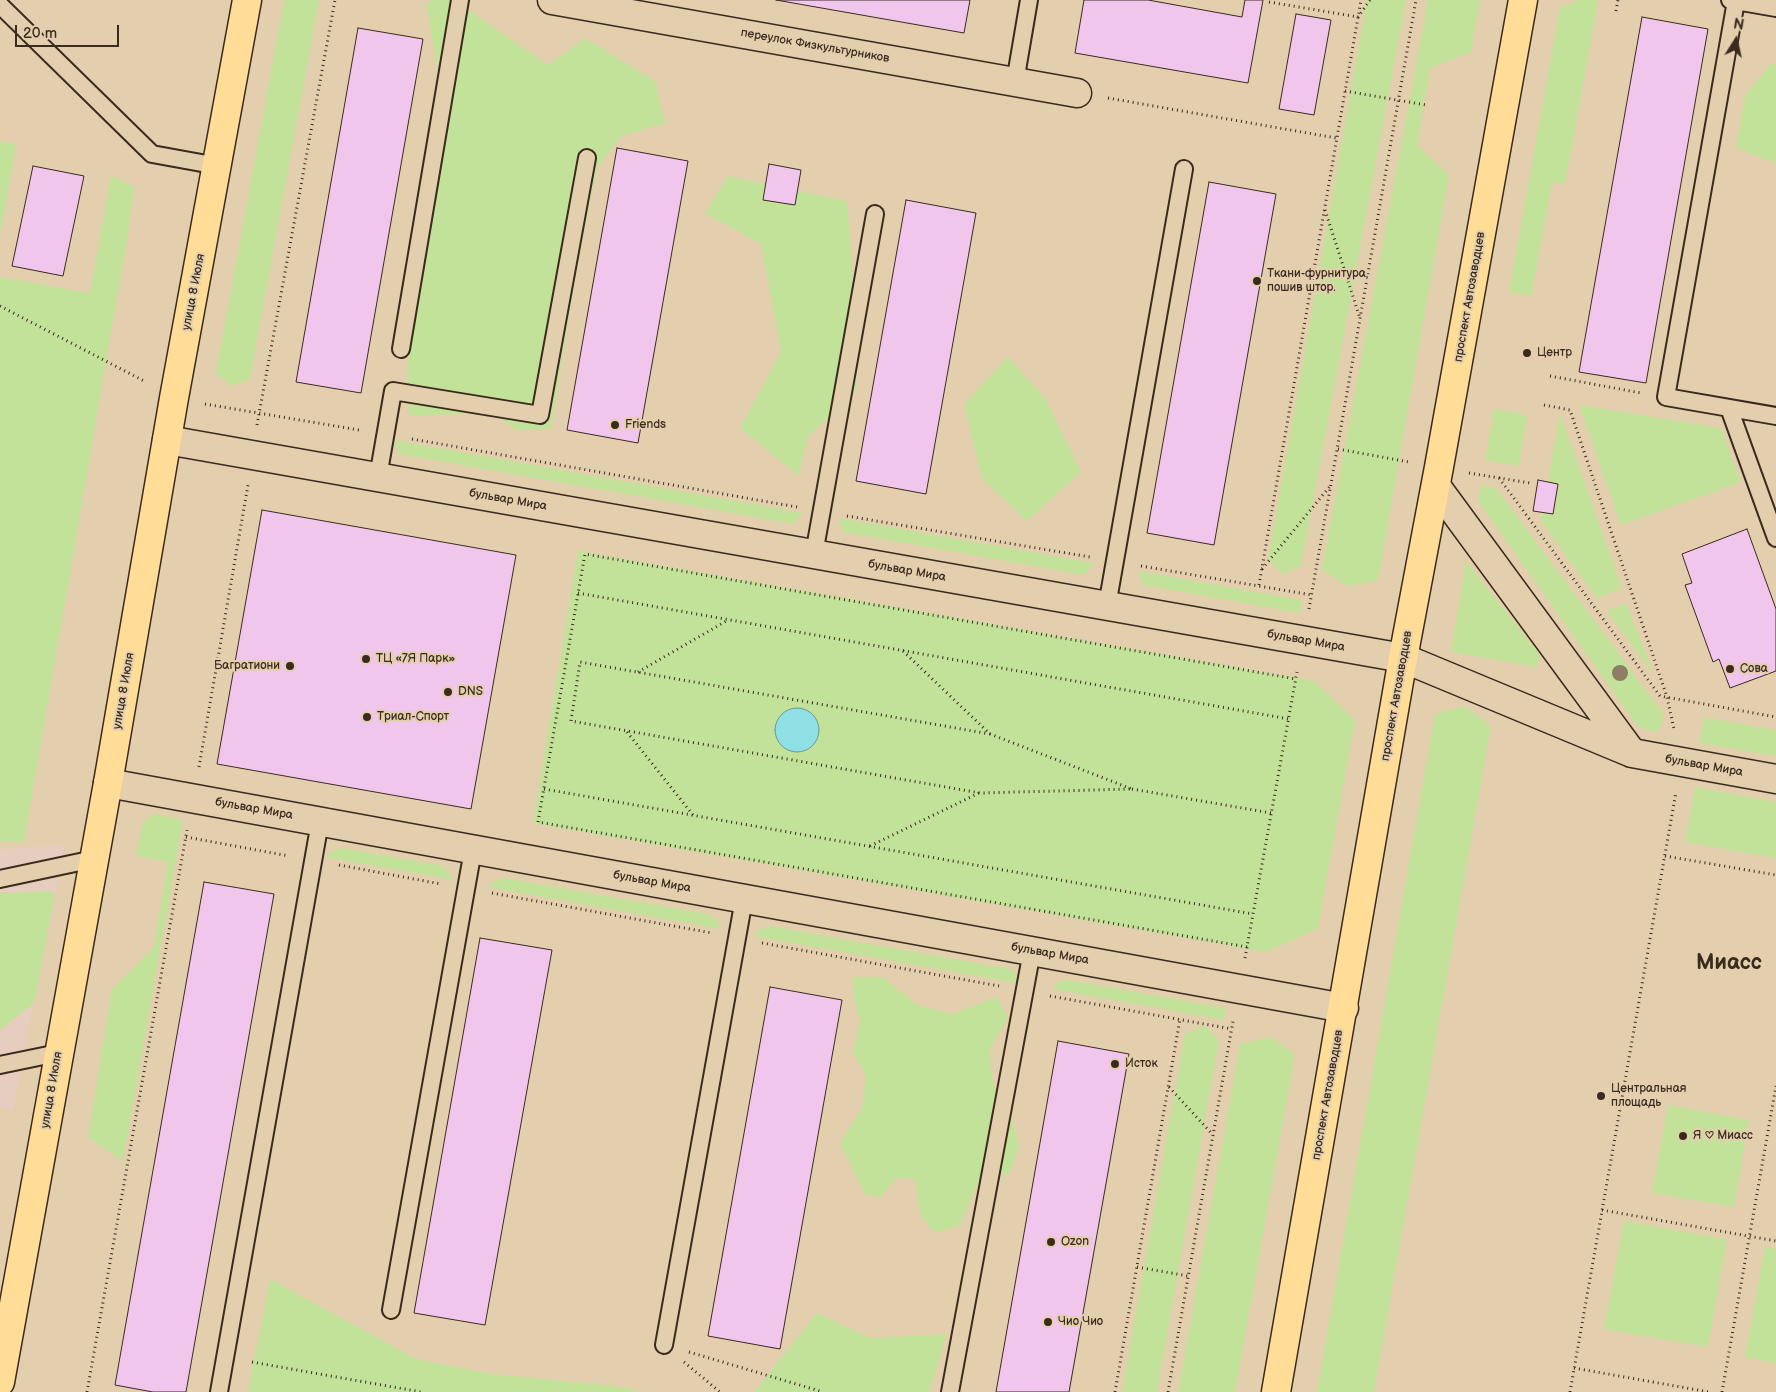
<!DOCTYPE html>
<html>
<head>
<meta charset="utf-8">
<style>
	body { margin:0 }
	#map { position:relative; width:1776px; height:1392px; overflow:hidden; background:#e3cfad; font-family:"Balsamiq Sans",sans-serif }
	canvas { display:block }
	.north { position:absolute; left:1711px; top:15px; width:50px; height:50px; -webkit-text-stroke:4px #e3cfad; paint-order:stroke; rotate:10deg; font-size:14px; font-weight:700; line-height:20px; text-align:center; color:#3b2a1e }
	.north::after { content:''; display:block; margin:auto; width:18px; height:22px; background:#3b2a1e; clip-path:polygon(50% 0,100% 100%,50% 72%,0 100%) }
	.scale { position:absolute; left:15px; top:25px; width:104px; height:22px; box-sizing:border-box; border:2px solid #3b2a1e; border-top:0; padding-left:6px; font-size:15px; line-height:18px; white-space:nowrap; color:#3b2a1e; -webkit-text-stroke:4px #e3cfad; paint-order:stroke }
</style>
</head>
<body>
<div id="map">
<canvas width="1776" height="1392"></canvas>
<div class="north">N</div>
<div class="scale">20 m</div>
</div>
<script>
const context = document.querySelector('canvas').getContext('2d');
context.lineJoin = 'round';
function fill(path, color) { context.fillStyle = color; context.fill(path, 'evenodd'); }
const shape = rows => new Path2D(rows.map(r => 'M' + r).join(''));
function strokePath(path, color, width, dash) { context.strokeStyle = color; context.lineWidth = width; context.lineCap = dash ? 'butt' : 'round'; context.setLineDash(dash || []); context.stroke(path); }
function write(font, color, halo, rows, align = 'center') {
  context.font = font + ' "Balsamiq Sans",sans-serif'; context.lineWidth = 4; context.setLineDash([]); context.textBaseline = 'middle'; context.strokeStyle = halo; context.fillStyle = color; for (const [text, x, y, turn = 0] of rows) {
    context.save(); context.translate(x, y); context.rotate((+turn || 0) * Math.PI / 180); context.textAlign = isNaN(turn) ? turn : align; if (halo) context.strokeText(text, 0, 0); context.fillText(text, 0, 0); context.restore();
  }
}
fill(shape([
	[65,844,13,1111,0,1107,0,850]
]), '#e7ccc0');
fill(shape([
	[284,0,319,0,250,379,231,386,216,373],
	[435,0,454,0,548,65,585,38,655,81,665,123,621,136,597,168,577,268,551,429,516,430,493,412,410,416,406,396,408,354,446,119,426,3],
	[1367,0,1406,0,1301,566,1283,574,1268,560],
	[1428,0,1480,0,1471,52,1430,68,1417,145,1449,175,1378,580,1348,586,1322,570],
	[1579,0,1598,0,1565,184,1552,182,1531,296,1509,292,1560,7],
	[1771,64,1776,65,1776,163,1736,148,1745,96],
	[0,141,16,145,0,236],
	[111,175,134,187,129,228,24,842,0,841,0,277,90,293],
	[728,176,847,201,852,260,857,391,808,436,799,476,740,428,781,352,761,244,705,213],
	[1008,357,1045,398,1081,472,1027,521,982,479,964,404],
	[1579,405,1721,428,1741,482,1621,525],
	[1494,409,1527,415,1519,466,1485,460],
	[1560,413,1622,588,1597,598,1541,521],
	[394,440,803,513,794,524,399,454],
	[1481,485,1496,488,1665,716,1658,732,1639,728,1478,501],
	[838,518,1094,563,1084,575,843,532],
	[578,551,1314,681,1355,720,1318,928,1266,952,533,823],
	[1466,561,1540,655,1537,667,1451,652],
	[1138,571,1302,600,1300,613,1143,585],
	[1626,603,1654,675,1607,611],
	[1465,706,1491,726,1374,1392,1317,1392,1435,714],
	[1704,717,1776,730,1776,756,1699,743],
	[1695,787,1776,802,1776,858,1685,842],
	[156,814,183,820,123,1161,88,1137,112,989,154,947,168,862,136,856,142,825,148,818],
	[343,848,439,865,448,871,455,880,324,857,334,850],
	[505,878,707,914,717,920,721,929,488,887,496,880],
	[50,891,55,894,34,1003,0,1030,0,893],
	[770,926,1009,969,1018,975,1022,984,753,936,760,929],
	[853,977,882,977,918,1005,952,1014,997,997,1008,1017,989,1051,993,1083,1012,1118,1019,1146,1010,1173,979,1181,960,1225,935,1233,920,1215,915,1178,896,1178,881,1197,865,1195,840,1143,862,1108,866,1076,853,1052,860,1020,854,1000],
	[1068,980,1226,1008,1224,1020,1052,989,1059,981],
	[1204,1025,1219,1040,1157,1392,1122,1392,1185,1034],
	[1270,1037,1295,1054,1235,1392,1178,1392,1240,1044],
	[1668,1105,1749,1120,1734,1207,1652,1193],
	[1624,1221,1727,1239,1708,1347,1604,1329],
	[1765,1247,1776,1249,1776,1363,1745,1357],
	[270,1279,416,1359,492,1374,616,1386,644,1392,248,1392],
	[817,1313,870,1338,947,1334,929,1392,754,1392]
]), '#c2e29a');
const water = shape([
	'775 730a22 22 0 1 1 44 0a22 22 0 1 1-44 0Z'
]);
fill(water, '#8fe0e5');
strokePath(water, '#6d9795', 1);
const building = shape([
	[776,0,970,0,964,33,776,0],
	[1084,0,1148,0,1242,17,1245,0,1263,0,1248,83,1075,53,1084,0],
	[1296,14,1331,20,1314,115,1279,109,1296,14],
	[1642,17,1708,29,1646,383,1579,372,1642,17],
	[358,28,423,39,361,393,296,382,358,28],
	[617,148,688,161,638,443,567,430,617,148],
	[769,164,801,170,795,205,763,200,769,164],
	[33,166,84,176,63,276,12,266,33,166],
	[1209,182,1276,194,1214,545,1147,533,1209,182],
	[906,200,976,213,926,494,856,481,906,200],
	[1538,480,1558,484,1553,514,1533,511,1538,480],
	[262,510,516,555,471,809,217,764,262,510],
	[1747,529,1776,609,1776,671,1730,688,1719,659,1713,662,1685,585,1692,583,1682,554,1747,529],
	[204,882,274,894,186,1392,153,1392,115,1385,204,882],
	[480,938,552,950,485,1325,414,1313,480,938],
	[770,987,842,1000,780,1349,708,1336,770,987],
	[1058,1041,1129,1054,1069,1392,996,1392,1058,1041]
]);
fill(building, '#f1c6ed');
strokePath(building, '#3b2a1e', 1);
const lane = shape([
	[1730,0,1776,8],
	[1736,1,1666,397,1776,416],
	[0,5,152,154,218,166],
	[1015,82,1029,0],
	[401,349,460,0],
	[1729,408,1776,538],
	[378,477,393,391,540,415,587,158],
	[814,554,875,214],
	[1107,606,1184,169],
	[0,879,94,859],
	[0,1065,58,1053],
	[391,1310,473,850],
	[664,1345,744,899],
	[219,1392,320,822],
	[950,1392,1032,951]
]);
const street = shape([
	[552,0,1077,93],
	[167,440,1403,658,1632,753,1776,779],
	[1436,486,1632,753],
	[108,783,1344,1008]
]);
const primary = shape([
	[0,1382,108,783,174,398,247,0],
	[1276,1392,1403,658,1439,467,1523,0]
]);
strokePath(lane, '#3b2a1e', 20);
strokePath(street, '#3b2a1e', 31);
strokePath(primary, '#3b2a1e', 31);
strokePath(shape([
	[1269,2,1358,17,1370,0],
	[1616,11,1618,0],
	[1345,91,1426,105],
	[1108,98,1336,138],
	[1325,210,1360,318],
	[0,306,146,382],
	[1550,376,1641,393],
	[205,404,359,430],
	[1544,405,1570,410,1667,697,1674,729],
	[257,425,335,0],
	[412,439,797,507],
	[1338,449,1409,462],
	[1469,473,1530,483],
	[1499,478,1660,696,1776,717],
	[847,516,1090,557],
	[1141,566,1312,595],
	[1262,569,1331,485],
	[1259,585,1361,0],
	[578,593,1289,719],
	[1309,609,1416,0],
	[903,651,990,734,1132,789,980,793,571,721,580,662,990,734],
	[638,672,728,620],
	[627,732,693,815],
	[199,767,248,485],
	[544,789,1253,914],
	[1132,789,1271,813],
	[186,837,289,856],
	[870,846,979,793],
	[1665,856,1776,875],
	[339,865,441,884],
	[492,893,712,933],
	[762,943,999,986],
	[1247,947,538,822,585,554,1296,679],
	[1245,958,1297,672],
	[1050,996,1232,1029],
	[1169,1087,1213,1135],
	[1602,1210,1776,1241],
	[1137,1267,1188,1276],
	[689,1352,823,1392],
	[252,1362,421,1392],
	[684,1362,720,1392],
	[1574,1368,1709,1392],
	[87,1392,187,830],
	[1115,1392,1180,1019],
	[1168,1392,1233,1021],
	[1570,1392,1676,792],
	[1722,1392,1776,1086]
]), '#3b2a1e', 3, [1, 4]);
strokePath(lane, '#e3cfad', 16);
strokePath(street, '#e3cfad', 28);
strokePath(primary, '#ffdd96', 28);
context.fillStyle = '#8e7e65';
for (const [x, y] of [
	[1620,673]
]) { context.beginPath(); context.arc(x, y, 8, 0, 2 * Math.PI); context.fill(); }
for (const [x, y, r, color] of [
	[1257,281,5,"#3b2a1e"],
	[1527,353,5,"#3b2a1e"],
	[615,425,5,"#3b2a1e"],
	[366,659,5,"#3b2a1e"],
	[290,666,5,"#3b2a1e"],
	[1730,669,5,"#3b2a1e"],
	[448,692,5,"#3b2a1e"],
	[367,717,5,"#3b2a1e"],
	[1115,1064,5,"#3b2a1e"],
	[1601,1096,5,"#3b2a1e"],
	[1683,1136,5,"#3b2a1e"],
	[1051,1242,5,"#3b2a1e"],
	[1048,1322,5,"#3b2a1e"]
]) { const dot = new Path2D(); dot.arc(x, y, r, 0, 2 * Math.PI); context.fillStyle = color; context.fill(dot); strokePath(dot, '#e3cfad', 2); }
write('12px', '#3b2a1e', '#e3cfad', [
	["переулок Физкультурников",815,46,10],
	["улица 8 Июля",194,292,-79],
	["проспект Автозаводцев",1470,297,-80],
	["бульвар Мира",508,500,10],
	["бульвар Мира",907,571,10],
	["бульвар Мира",1306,641,10],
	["улица 8 Июля",124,691,-80],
	["проспект Автозаводцев",1397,696,-80],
	["бульвар Мира",1704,766,10],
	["бульвар Мира",254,809,10],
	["бульвар Мира",652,882,10],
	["бульвар Мира",1050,954,10],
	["улица 8 Июля",52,1090,-80],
	["проспект Автозаводцев",1328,1095,-80]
]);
write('12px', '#3b2a1e', '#e3cfad', [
	["Ткани-фурнитура,",1267,274],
	["пошив штор.",1267,288],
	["Центр",1537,353],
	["Friends",625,425],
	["ТЦ «7Я Парк»",376,659],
	["Багратиони",280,666,"right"],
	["Сова",1740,669],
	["DNS",458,692],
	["Триал-Спорт",377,717],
	["Исток",1125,1064],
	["Центральная",1611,1089],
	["площадь",1611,1103],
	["Я ♥ Миасс",1693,1136],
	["Ozon",1061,1242],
	["Чио Чио",1058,1322]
], 'left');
write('bold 22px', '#3b2a1e', '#e3cfad', [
	["Миасс",1729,963]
]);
</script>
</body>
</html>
